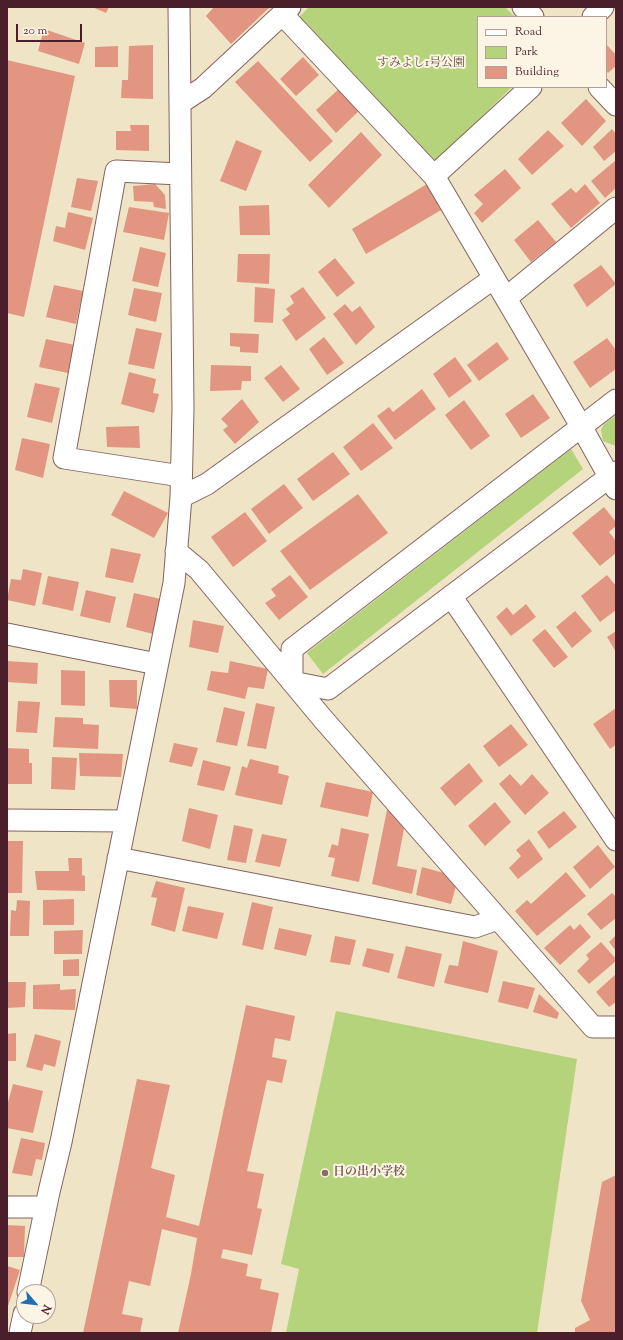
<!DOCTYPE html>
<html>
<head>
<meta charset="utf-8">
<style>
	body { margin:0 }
	#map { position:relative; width:623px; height:1340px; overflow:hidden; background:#efe4c5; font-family:"Sorts Mill Goudy",serif }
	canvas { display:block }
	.frame { position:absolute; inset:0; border:8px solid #4a1f2b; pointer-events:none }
	.legend { position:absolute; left:477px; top:16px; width:130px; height:72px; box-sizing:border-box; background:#fcf5e5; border:1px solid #b59f9b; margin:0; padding:5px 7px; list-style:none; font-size:12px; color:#4a1f2b }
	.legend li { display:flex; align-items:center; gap:8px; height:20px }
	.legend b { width:20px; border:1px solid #b59f9b }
	.north { position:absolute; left:16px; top:1284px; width:40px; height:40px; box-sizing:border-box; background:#fcf5e5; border:1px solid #b59f9b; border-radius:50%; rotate:118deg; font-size:11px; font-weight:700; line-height:16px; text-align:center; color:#4a1f2b }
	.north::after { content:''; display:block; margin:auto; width:14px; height:18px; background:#1f6fb2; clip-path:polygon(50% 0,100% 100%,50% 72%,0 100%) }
	.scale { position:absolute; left:16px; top:24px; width:66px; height:18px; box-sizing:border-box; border:2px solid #4a1f2b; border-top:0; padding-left:5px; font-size:12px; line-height:14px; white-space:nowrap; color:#4a1f2b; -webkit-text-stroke:3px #fcf5e5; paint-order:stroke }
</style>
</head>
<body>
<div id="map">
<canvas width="623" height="1340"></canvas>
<div class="frame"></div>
<ul class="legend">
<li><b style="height:5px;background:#fff"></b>Road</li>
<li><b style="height:11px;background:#b4d37b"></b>Park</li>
<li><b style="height:11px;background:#e29681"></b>Building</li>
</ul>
<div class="north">N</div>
<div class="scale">20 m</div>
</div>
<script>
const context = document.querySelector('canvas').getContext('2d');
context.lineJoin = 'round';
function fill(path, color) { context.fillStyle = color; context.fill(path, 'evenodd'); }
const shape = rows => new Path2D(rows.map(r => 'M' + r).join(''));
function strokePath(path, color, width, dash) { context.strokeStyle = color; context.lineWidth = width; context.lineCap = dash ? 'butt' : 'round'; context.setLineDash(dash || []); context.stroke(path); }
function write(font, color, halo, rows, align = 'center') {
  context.font = font + ' "Sorts Mill Goudy","Noto Serif JP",serif'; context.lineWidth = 4; context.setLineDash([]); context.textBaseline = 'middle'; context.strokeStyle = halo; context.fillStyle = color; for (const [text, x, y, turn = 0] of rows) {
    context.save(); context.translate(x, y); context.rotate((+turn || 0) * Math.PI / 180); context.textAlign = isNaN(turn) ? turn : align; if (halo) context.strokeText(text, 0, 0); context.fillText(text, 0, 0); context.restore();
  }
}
fill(shape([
	[309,7,505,7,515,17,478,17,478,87,512,87,434,163,299,17],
	[616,415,616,446,603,441,601,430,604,424],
	[571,449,583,469,323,674,307,653],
	[336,1011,577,1059,537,1333,286,1333,299,1269,281,1264]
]), '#b4d37b');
fill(shape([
	[92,7,109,7,106,13],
	[214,7,270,7,231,44,206,16],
	[44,29,85,43,79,64,38,51],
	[606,44,616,55,616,66,608,73,606,70],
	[153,45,153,99,121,98,122,80,128,80,129,46],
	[118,46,118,67,95,67,95,47],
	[303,57,319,75,296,96,280,79],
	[7,60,75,76,24,317,7,313],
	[258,61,333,141,310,162,235,82],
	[342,86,362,108,336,133,316,110],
	[586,99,606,121,582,146,561,123],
	[130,125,149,125,149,151,116,150,116,131,131,131],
	[612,129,616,134,616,151,604,161,593,147],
	[548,130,564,146,532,175,518,159],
	[361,132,382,155,329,208,308,185],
	[236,140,262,151,246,191,220,181],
	[616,160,616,188,605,198,591,181],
	[505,169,521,188,482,223,474,213,483,204,474,195],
	[77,178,98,181,91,211,71,207],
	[155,184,165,195,166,209,154,207,153,202,134,201,133,186],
	[427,184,443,209,366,254,352,229],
	[585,184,600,203,571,228,551,204,571,188,576,193],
	[269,205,270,235,240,235,239,206],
	[129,207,169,213,164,240,123,232],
	[68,212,93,218,85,250,53,241,56,226,65,228],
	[538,220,556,242,531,262,514,240],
	[140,247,166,253,158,287,132,281],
	[238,254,270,254,269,284,237,282],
	[335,258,355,283,337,297,318,272],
	[601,265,616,284,587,307,573,285],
	[54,285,83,291,76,324,46,317],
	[255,287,275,289,273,323,254,322],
	[303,287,326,318,296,341,282,320,290,314,286,309,294,303,290,296],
	[134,288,162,293,156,322,128,315],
	[345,304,352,312,360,306,375,327,356,345,333,314],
	[136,328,162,333,154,369,128,364],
	[230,333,259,334,258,353,240,352,240,347,230,346],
	[324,337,344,363,327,375,309,349],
	[607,338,616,350,616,369,590,388,573,362],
	[46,339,75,345,68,373,39,367],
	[497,342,509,359,479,381,467,365],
	[455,357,472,381,449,398,433,374],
	[211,365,251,366,251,381,242,381,241,390,210,391],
	[281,365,300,389,283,402,264,378],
	[129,372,156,379,153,393,159,394,154,413,121,404],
	[35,383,60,388,52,423,27,417],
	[422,389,436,409,395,440,377,416,389,407,393,412],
	[533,394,550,418,521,438,505,414],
	[242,399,259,422,235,444,223,430,228,426,221,419],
	[464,400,490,436,471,450,445,415],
	[373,423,393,448,361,471,343,447],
	[139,426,140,448,107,447,106,427],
	[22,438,50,444,43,478,15,470],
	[333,452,350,474,313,501,297,479],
	[284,484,303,508,269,534,251,509],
	[124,491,168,513,154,538,111,515],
	[358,494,388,533,310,590,280,551],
	[604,507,616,522,616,526,609,532,616,541,616,553,600,566,572,533],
	[245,512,267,541,233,567,211,537],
	[111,548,141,554,133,583,105,577],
	[23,569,42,573,35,606,7,600,11,579,21,580],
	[290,575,308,597,279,620,265,603,276,596,271,589],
	[607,575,616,586,616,610,600,622,581,596],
	[48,576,79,582,73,611,42,604],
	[86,590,116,597,110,623,80,616],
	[134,593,161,599,153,634,126,627],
	[526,604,536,617,511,636,496,617,507,607,513,615],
	[575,611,592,631,572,648,556,627],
	[193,620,224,626,218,653,189,647],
	[545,629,568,657,554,668,532,640],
	[616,631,616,652,607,637],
	[7,661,38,663,37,684,7,682],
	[230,661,268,669,264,689,248,687,245,699,207,690,211,671,228,673],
	[61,670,85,671,85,706,61,705],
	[109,680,137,680,137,709,110,707],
	[18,701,40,702,37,733,16,732],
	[256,703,275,707,266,749,247,746],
	[224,707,245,712,237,746,216,742],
	[616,708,616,745,610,749,593,724],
	[55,717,83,718,83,724,99,725,98,749,53,747],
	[511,724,528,745,499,767,483,746],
	[174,743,198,748,192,767,169,762],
	[7,748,29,749,29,763,32,763,32,784,7,784],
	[79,753,123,754,121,777,80,776],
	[52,757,77,758,75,790,51,789],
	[250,759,279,766,278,773,289,776,282,805,235,795,242,766,247,768],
	[203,760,231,767,224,791,197,785],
	[469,763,483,781,455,806,440,788],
	[510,774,521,786,532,774,549,793,525,815,499,784],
	[326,782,373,792,368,817,320,807],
	[495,802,511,822,485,846,468,826],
	[189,808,218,815,210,849,182,841],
	[387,810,397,813,405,823,397,866,417,870,412,894,372,884],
	[564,811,577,827,549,849,537,832],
	[234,825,253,829,246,863,227,860],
	[341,828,369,834,359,882,331,876,335,858,328,857,332,844,338,846],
	[262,834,287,839,280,867,255,862],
	[529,839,543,859,518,879,509,868,521,856,516,850],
	[7,841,23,841,22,893,7,893],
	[598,845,615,867,590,889,573,867],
	[68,858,82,858,82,875,85,876,85,891,37,890,35,871,69,871],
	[422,867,444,873,456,886,451,904,416,895],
	[566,872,586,896,537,936,515,911,527,900,531,904],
	[156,881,185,888,175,932,151,925,157,898,151,897],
	[612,893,616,897,616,918,601,930,587,914],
	[74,899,74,925,43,925,43,900],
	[17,900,30,901,29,936,10,936,11,910,16,911],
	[252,902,273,907,263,950,242,945],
	[188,906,224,913,217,939,182,931],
	[580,924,591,937,560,965,544,948,570,925,574,930],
	[279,928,312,935,306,956,274,949],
	[83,930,82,954,54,954,54,931],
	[616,935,616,951,609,942],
	[335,936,356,940,350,965,330,962],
	[463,941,498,951,488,993,444,983,449,965,458,966],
	[601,942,616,959,616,961,589,984,577,971,589,959,586,955],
	[406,946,442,954,434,987,397,978],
	[367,948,394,954,389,973,362,966],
	[79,959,79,976,63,976,63,960],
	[616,974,616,1002,609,1007,596,992],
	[503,981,535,988,528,1009,498,1002],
	[7,982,26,982,25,1007,7,1008],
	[60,984,60,990,76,989,75,1010,33,1009,33,985],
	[539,994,559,1013,557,1019,533,1012],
	[246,1005,295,1016,290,1041,275,1038,272,1057,287,1060,282,1083,267,1080,247,1171,264,1174,257,1208,262,1209,252,1255,223,1249,221,1258,248,1264,246,1276,262,1279,260,1289,279,1293,271,1333,178,1333,191,1274,197,1238,162,1229,150,1286,129,1281,122,1314,143,1318,140,1333,83,1333,137,1079,170,1085,151,1168,175,1175,166,1217,199,1226],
	[16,1033,16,1061,7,1061,7,1034],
	[35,1034,61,1041,55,1067,44,1064,42,1071,26,1067],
	[13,1084,43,1091,33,1133,7,1128,7,1106],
	[21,1138,45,1143,42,1160,36,1159,32,1176,12,1173],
	[616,1175,616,1333,575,1333,575,1328,590,1320,581,1301,602,1182],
	[7,1225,25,1226,24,1257,7,1257],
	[7,1266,20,1270,7,1309]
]), '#e29681');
const minor = shape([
	[523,7,533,17],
	[282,14,434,176,581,426,616,489],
	[593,17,603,7],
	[599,87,616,105],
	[180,103,203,88,290,7],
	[180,174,116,171,64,458,181,476],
	[434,176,531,87],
	[506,298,616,208],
	[616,400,292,649,292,682,328,689,616,472],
	[181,497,207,484,494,278],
	[176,551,199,570,323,719,593,1027,616,1027],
	[451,596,616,840],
	[7,634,157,664],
	[7,820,126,821],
	[118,858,475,927,498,919],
	[7,1207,46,1207],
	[28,1292,49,1192,61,1142,174,583,181,497,183,408,179,7],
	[20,1333,24,1314]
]);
strokePath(minor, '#846461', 23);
strokePath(minor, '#fff', 21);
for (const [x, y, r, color] of [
	[325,1173,4,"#8d6e63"]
]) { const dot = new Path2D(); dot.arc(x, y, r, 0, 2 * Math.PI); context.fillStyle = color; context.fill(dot); strokePath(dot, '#fcf5e5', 1.5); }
write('12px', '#644c3f', '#fcf5e5', [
	["すみよし1号公園",421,64]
]);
write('bold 12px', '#785e54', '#fcf5e5', [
	["日の出小学校",333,1173]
], 'left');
</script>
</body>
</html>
